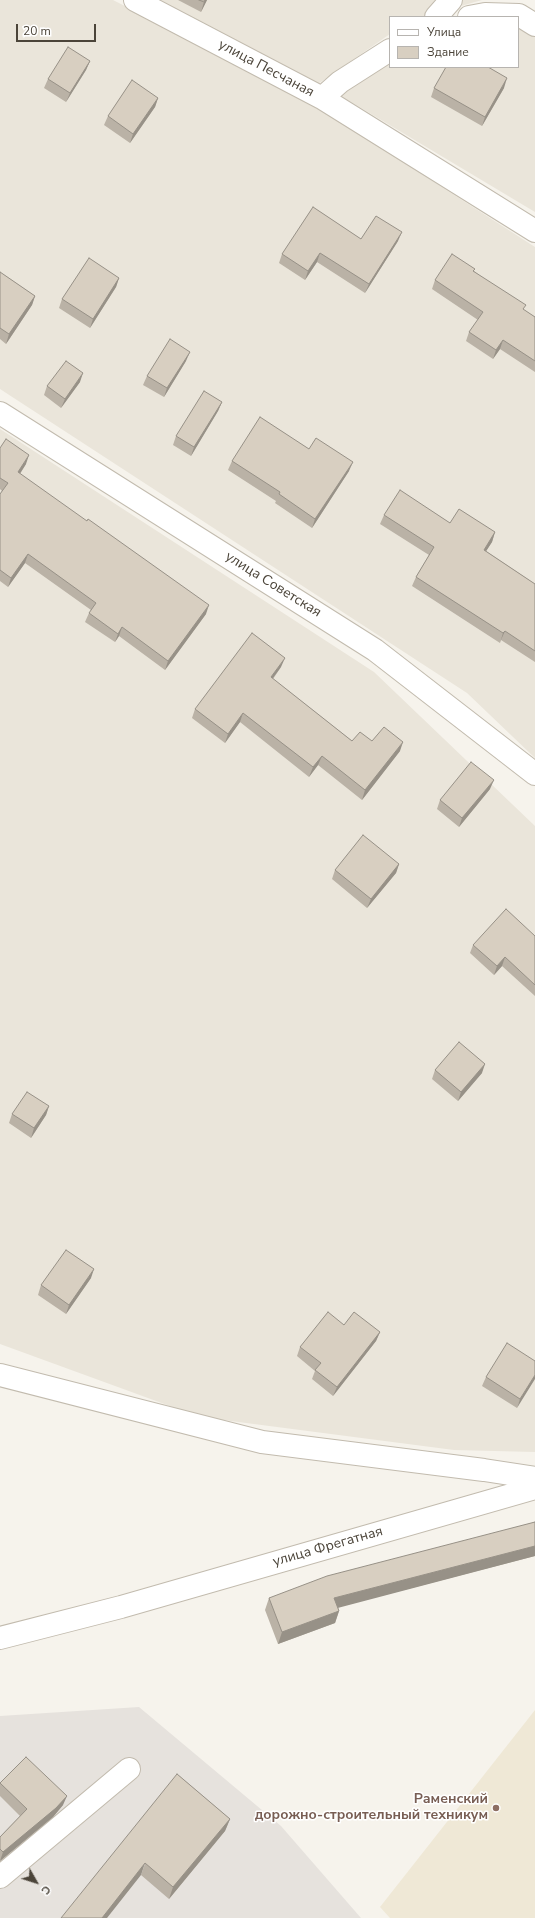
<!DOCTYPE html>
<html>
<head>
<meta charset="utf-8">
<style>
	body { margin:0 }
	#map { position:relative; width:535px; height:1918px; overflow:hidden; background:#f6f3ec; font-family:"Nunito Sans",sans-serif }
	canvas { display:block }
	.legend { position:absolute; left:389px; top:16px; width:130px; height:52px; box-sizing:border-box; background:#fff; border:1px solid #b7b4b0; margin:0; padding:5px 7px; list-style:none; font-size:12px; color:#4b4439 }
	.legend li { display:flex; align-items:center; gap:8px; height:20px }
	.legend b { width:20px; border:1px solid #b7b4b0 }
	.north { position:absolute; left:16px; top:1862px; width:40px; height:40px; -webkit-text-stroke:3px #fff; paint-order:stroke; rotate:129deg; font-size:11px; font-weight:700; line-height:16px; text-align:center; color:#4b4439 }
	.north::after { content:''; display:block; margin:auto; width:14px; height:18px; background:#4b4439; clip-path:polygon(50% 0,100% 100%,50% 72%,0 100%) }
	.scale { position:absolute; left:16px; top:24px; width:80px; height:18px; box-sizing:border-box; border:2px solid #4b4439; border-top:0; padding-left:5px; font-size:12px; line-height:14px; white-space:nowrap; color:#4b4439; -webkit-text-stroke:3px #fff; paint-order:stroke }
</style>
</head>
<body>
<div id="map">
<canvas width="535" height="1918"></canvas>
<ul class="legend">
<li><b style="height:5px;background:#fff"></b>Улица</li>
<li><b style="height:11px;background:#d8cfc1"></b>Здание</li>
</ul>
<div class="north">С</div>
<div class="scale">20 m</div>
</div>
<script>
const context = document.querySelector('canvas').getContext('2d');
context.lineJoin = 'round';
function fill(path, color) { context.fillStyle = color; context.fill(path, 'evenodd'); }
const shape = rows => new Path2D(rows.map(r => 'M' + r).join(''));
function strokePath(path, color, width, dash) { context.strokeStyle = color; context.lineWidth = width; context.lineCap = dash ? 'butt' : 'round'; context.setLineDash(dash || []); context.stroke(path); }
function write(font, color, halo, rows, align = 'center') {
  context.font = font + ' "Nunito Sans",sans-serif'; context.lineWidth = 3; context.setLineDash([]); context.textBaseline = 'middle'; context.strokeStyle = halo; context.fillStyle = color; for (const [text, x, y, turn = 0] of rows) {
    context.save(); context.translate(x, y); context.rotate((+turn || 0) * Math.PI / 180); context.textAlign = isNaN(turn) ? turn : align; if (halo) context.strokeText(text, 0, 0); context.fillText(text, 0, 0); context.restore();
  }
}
fill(shape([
	[0,0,113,0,296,93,535,247,535,758,467,693,0,389],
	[154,0,482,0,422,17,390,17,390,34,318,84],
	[518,28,523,28,535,35,535,212,336,93,390,60,390,67,518,67],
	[0,429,374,672,535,826,535,1452,454,1450,200,1417,0,1344]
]), '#eae5da');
fill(shape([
	[139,1707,281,1826,361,1918,0,1918,0,1716]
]), '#e6e2dd');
fill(shape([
	[535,1710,535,1918,390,1918,380,1907]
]), '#efe8d6');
const minor = shape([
	[135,0,322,98,340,82,390,50],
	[436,17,451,0],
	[469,17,485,14,519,15,535,25],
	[322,98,535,231],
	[0,413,375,650,535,774],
	[0,1375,262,1442,484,1470,535,1478],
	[0,1638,121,1607,535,1488],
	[0,1877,129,1769]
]);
strokePath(minor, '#c2bbae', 24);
strokePath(minor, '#fff', 22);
fill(shape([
	[178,0,207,0,201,12],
	[90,61,86,70,66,102,44,88,48,79],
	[434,88,504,88,482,126,431,97],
	[158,98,155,107,130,143,104,125,108,116],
	[398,241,365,293,317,262,305,280,279,263,282,254],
	[474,271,524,310,535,317,535,372,500,349,493,359,466,341,469,332,478,320,432,289,435,280],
	[0,272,35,296,32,305,6,344,0,339],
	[119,278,116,287,90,328,59,308,62,299],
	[186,361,164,397,143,385,147,376],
	[80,382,61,408,44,395,47,386],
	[222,402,218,411,191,456,173,445,176,436],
	[0,448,26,464,20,474,206,614,165,670,119,636,115,642,85,622,89,613,91,610,25,563,8,587,0,581,0,494,2,491,0,489],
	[309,449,349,471,312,528,275,503,276,501,228,470,232,461],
	[384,515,450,523,495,532,492,542,486,551,535,584,535,662,501,640,500,643,412,586,416,577,429,555,380,524],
	[281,667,273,679,352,741,372,741,400,751,362,800,318,765,309,777,240,722,225,743,192,718,195,709],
	[490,789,459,827,437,809,440,800],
	[399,864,396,873,367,908,332,879,335,870],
	[535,936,535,996,502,966,494,975,470,953,473,945],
	[435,1070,482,1073,458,1101,432,1079],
	[49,1106,46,1115,31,1138,9,1123,12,1114],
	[91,1278,66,1314,38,1295,41,1285],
	[344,1325,380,1332,376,1341,333,1396,312,1379,315,1371,297,1356,300,1347],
	[535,1361,517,1408,482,1386,486,1377],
	[535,1522,535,1556,338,1607,339,1611,335,1623,278,1644,265,1610,269,1598],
	[177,1774,230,1819,225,1831,169,1899,141,1875],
	[0,1783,63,1805,53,1817,0,1861,0,1837,20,1816,0,1796]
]), '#bab2a6');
fill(shape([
	[205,0,207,0,201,12,204,2],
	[90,61,86,70,66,102,70,93],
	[507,78,504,88,482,126,485,117],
	[158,98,155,107,130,143,133,134],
	[402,232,398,241,365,293,369,284],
	[320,253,317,262,305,280,308,271],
	[119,278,116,287,90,328,93,319],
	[35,296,32,305,6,344,9,334],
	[503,340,500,349,493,359,496,350],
	[190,352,186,361,164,397,167,388],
	[83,373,80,382,61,408,65,399],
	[222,402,218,411,191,456,194,447],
	[29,455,26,464,15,481,18,472],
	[353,462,349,471,312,528,315,519],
	[495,532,492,542,481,559,484,550],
	[28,554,25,563,8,587,11,578],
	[209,605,206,614,165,670,168,661],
	[122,627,119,636,115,642,118,634],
	[505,631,501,640,500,643,503,633],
	[285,658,281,667,267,686,271,677],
	[243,713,240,722,225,743,228,734],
	[403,742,400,751,362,800,365,790],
	[322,756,318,765,309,777,313,767],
	[494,780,490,789,459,827,462,818],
	[399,864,396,873,367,908,371,899],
	[505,957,502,966,494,975,497,966],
	[485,1064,482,1073,458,1101,461,1092],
	[49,1106,46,1115,31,1138,34,1128],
	[94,1269,91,1278,66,1314,69,1305],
	[380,1332,376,1341,333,1396,337,1387],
	[535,1375,535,1379,517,1408,520,1399],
	[535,1546,535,1556,330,1610,334,1598],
	[339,1611,335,1623,278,1644,282,1632],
	[67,1796,63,1805,53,1817,0,1861,3,1852],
	[230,1819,225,1831,169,1899,173,1887],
	[145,1863,141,1875,107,1918,101,1918]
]), '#979187');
const building = shape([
	[199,0,205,0,204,2,199,0],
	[68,47,90,61,70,93,48,79,68,47],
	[446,67,488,67,507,78,485,117,434,88,446,67],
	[132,80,158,98,133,134,108,116,132,80],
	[313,207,361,239,376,216,402,232,369,284,320,253,308,271,282,254,313,207],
	[452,254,475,269,473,271,526,305,523,309,535,317,535,361,503,340,496,350,469,332,483,312,435,280,452,254],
	[89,258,119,278,93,319,62,299,89,258],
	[0,272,35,296,9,334,0,328,0,272],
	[170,339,190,352,167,388,147,376,170,339],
	[66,361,83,373,65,399,47,386,66,361],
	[204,391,222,402,194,447,176,436,204,391],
	[260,417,309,449,316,438,353,462,315,519,279,494,280,492,232,461,260,417],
	[6,439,29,455,18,472,87,521,88,519,209,605,168,661,122,627,118,634,89,613,96,603,28,554,11,578,0,570,0,494,8,483,0,478,0,448,6,439],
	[400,490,450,523,459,509,495,532,484,550,535,584,535,651,505,631,503,633,416,577,434,547,384,515,400,490],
	[252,633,285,658,271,677,352,741,360,732,372,741,384,727,403,742,365,790,322,756,313,767,243,713,228,734,195,709,252,633],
	[471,762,494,780,462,818,440,800,471,762],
	[363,835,399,864,371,899,335,870,363,835],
	[506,909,535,936,535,985,505,957,497,966,473,945,506,909],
	[459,1042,485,1064,461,1092,435,1070,459,1042],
	[27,1092,49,1106,34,1128,12,1114,27,1092],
	[66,1250,94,1269,69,1305,41,1285,66,1250],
	[328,1312,344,1325,354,1312,380,1332,337,1387,315,1370,321,1363,300,1347,328,1312],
	[507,1343,535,1361,535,1375,520,1399,486,1377,507,1343],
	[535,1522,535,1546,334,1598,339,1611,282,1632,269,1598,327,1576,535,1522],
	[26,1757,67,1796,56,1808,3,1852,0,1849,0,1837,27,1809,0,1783,26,1757],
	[177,1774,230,1819,173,1887,145,1863,102,1918,61,1918,177,1774]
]);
fill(building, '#d8cfc1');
strokePath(building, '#979187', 1);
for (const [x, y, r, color] of [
	[496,1808,4,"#8d6e63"]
]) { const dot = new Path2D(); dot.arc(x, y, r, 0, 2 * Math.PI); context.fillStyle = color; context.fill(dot); strokePath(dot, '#fff', 1.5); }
write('14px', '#4b4439', '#fff', [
	["улица Песчаная",266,69,28],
	["улица Советская",273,585,32],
	["улица Фрегатная",328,1547,-16]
]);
write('bold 14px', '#785e54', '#fff', [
	["Раменский",488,1800],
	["дорожно-строительный техникум",488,1816]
], 'right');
</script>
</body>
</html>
